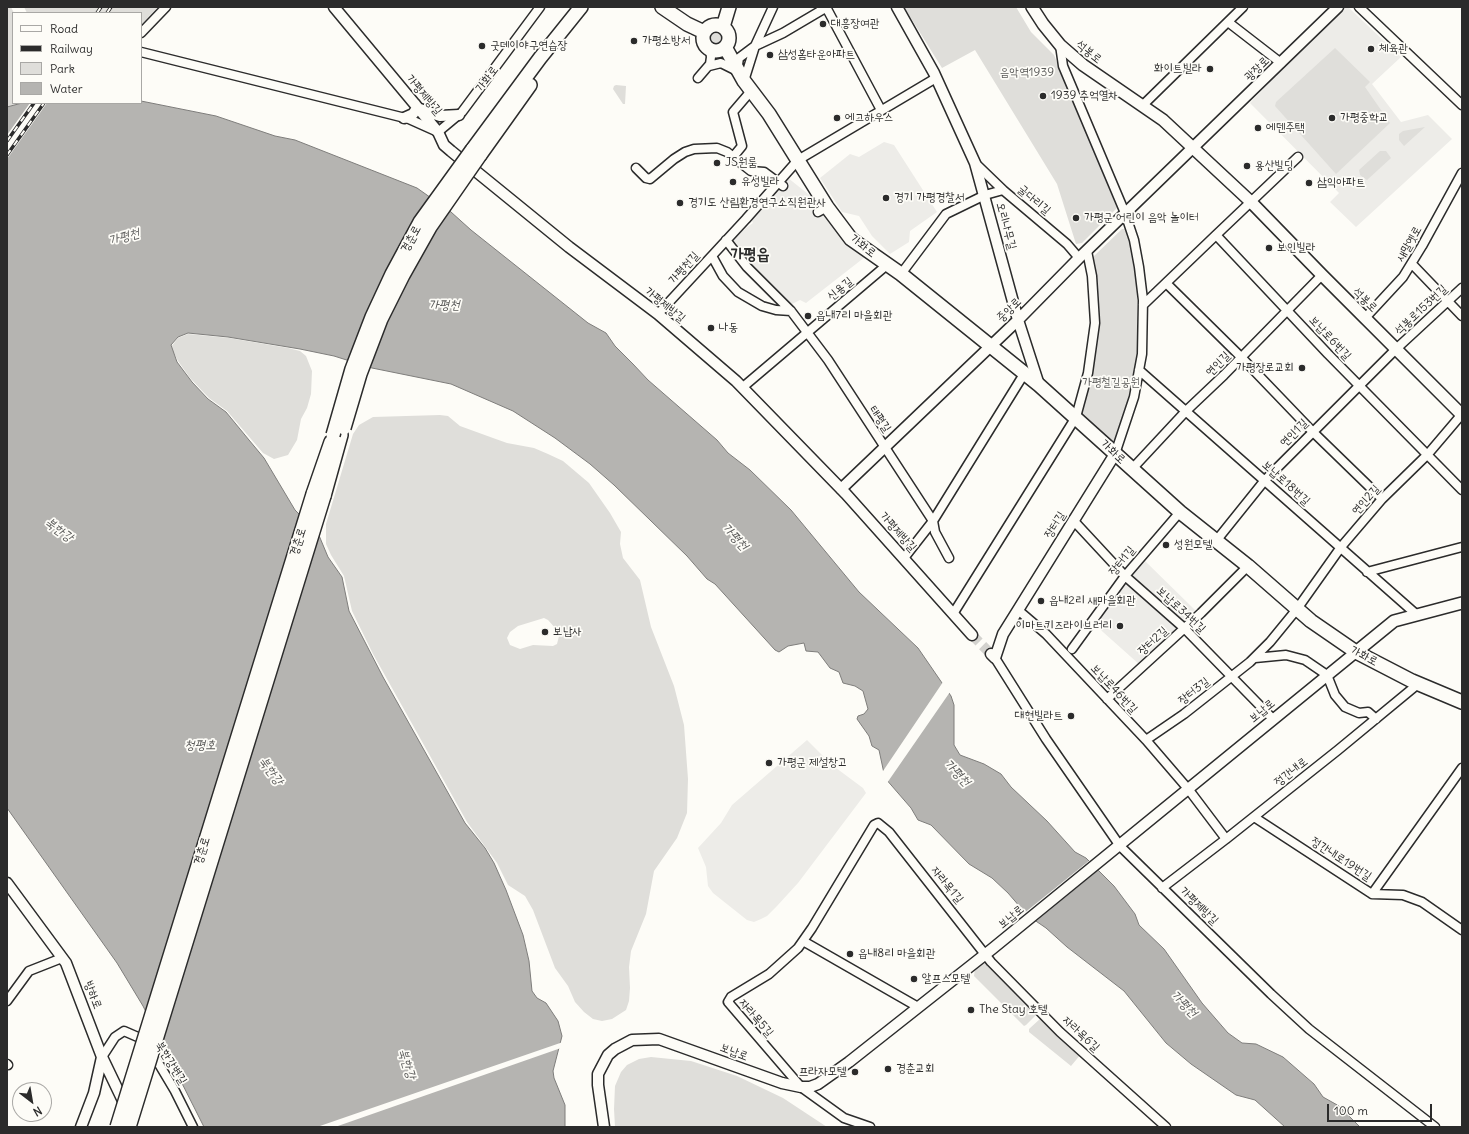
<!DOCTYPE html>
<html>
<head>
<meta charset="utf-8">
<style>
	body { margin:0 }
	#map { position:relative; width:1469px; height:1134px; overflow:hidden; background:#fdfcf7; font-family:Delius,sans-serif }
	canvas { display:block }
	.frame { position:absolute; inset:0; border:8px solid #2b2b2b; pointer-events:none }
	.legend { position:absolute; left:12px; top:12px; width:130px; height:92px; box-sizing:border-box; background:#fdfcf7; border:1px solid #a9a8a5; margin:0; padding:5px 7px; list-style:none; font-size:12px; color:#2b2b2b }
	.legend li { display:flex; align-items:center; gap:8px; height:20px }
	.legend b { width:20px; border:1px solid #a9a8a5 }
	.north { position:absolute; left:12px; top:1082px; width:40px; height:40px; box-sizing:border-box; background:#fdfcf7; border:1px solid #a9a8a5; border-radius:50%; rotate:149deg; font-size:11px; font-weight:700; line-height:16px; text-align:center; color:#2b2b2b }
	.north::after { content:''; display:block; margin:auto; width:14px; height:18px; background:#2b2b2b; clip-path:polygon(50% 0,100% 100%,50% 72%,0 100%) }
	.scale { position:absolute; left:1327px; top:1104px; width:105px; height:18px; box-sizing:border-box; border:2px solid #2b2b2b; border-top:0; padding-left:5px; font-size:12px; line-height:14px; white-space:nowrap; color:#2b2b2b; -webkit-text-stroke:3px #fdfcf7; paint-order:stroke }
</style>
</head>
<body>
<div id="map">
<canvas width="1469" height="1134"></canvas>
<div class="frame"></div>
<ul class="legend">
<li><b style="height:5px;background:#fdfcf7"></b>Road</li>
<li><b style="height:5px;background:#2b2b2b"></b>Railway</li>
<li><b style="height:11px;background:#dfdeda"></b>Park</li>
<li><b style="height:11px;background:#b5b4b1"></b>Water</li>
</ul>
<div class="north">N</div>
<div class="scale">100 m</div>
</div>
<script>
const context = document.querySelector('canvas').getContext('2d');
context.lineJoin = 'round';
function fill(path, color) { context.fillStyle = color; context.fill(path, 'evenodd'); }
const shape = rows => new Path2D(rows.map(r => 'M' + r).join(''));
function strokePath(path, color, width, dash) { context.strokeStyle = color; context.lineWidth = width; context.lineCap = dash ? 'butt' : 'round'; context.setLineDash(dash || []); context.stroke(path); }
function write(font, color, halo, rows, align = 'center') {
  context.font = font + ' Delius,"Poor Story",sans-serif'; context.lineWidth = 3.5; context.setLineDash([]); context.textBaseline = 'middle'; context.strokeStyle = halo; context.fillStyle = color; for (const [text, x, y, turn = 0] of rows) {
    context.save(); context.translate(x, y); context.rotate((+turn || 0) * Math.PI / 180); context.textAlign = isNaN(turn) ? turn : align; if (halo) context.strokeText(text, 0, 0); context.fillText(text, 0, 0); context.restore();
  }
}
fill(shape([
	[1343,7,1348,7,1401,57,1372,84,1401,122,1428,115,1452,139,1356,227,1330,202,1339,193,1250,103],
	[884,142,894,145,937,212,910,231,909,242,890,254,872,236,859,216,842,212,820,178,850,154,859,157],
	[788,178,817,201,834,229,865,257,806,303,800,300,792,304,763,281,732,238,753,223,751,219],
	[1144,560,1195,610,1140,665,1094,624],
	[807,740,832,765,863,788,866,793,798,883,777,906,767,916,761,919,754,922,747,920,713,893,708,886,706,867,698,848,721,823,732,805]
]), '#edece8');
fill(shape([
	[7,7,11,7,14,13,13,103,22,103,7,107],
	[24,7,158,7,141,25,141,13,27,13],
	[904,7,1016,7,1031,32,1054,55,1117,208,1082,243,1076,244,1057,184,975,50,942,68],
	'707 39a9 9 0 1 1 18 0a9 9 0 1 1-18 0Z',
	[1335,48,1370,82,1365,87,1390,123,1336,174,1275,106,1276,102],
	[616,85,626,86,625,104,623,104,613,89,614,86],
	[1425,127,1404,146,1399,140,1399,134,1403,131],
	[1380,151,1386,151,1391,158,1367,180,1360,175,1359,170],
	[1122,229,1125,229,1129,238,1137,278,1137,355,1128,402,1116,439,1112,442,1082,415,1082,412,1093,363,1099,317,1093,257],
	[188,334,229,338,288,348,300,351,306,356,312,371,311,394,307,408,301,419,297,440,288,455,274,459,263,453,227,411,209,398,190,378,178,361,171,347,178,338],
	[440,415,448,416,460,426,493,438,507,443,534,448,548,454,563,461,589,483,610,513,621,532,620,544,623,558,640,580,651,627,674,686,684,725,688,779,687,813,677,838,654,871,646,914,631,951,629,967,630,988,629,1001,626,1010,612,1019,602,1021,593,1019,584,1012,575,1002,568,986,555,968,533,910,525,896,508,885,497,863,467,822,373,654,352,611,344,576,331,555,326,544,326,524,353,434,359,425,373,417],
	[544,618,548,620,557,630,559,636,557,644,553,646,533,645,520,649,510,645,507,638,510,632,518,626],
	[984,961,1038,1013,1026,1025,1024,1026,974,976,975,968],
	[1041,1018,1081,1054,1071,1066,1029,1032,1029,1029],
	[651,1057,691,1061,737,1076,783,1098,827,1127,615,1127,614,1109,615,1086,621,1072,627,1065,639,1059]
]), '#dfdeda');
const water = shape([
	[141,101,216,116,275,136,295,140,417,188,451,212,471,230,588,323,606,333,615,346,633,364,648,380,717,440,728,453,750,470,791,510,859,592,918,648,951,696,954,705,954,745,960,755,984,764,1001,774,1011,787,1047,821,1075,852,1086,858,1114,886,1135,914,1139,925,1164,949,1202,1003,1228,1033,1242,1043,1256,1044,1283,1057,1314,1084,1323,1097,1339,1106,1360,1127,1285,1127,1255,1100,1236,1095,1191,1064,1166,1043,1124,991,1067,947,1046,928,1027,915,1008,893,992,878,969,864,931,825,918,820,911,808,885,778,879,750,872,746,869,736,857,719,858,716,864,714,868,709,863,691,855,686,843,683,839,672,830,668,818,652,806,651,804,643,788,646,779,652,775,650,715,584,707,579,687,556,614,485,590,464,555,438,513,411,451,384,372,368,334,356,300,349,228,337,188,333,178,337,171,345,177,362,192,382,208,399,226,412,249,440,264,458,295,510,318,533,328,557,342,577,349,611,383,677,465,823,485,848,494,863,506,890,523,935,529,961,532,991,537,998,546,1003,558,1021,562,1036,553,1071,554,1078,565,1105,565,1127,204,1127,143,1006,117,963,7,808,7,107,22,103,141,103,141,101]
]);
fill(water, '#b5b4b1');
strokePath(water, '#7e7d7b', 1);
fill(shape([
	[30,103,47,103,7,159,7,135],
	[943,682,950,692,887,783,881,774],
	[1090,860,1100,869,1034,923,1026,917,1023,914],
	[563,1042,561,1048,335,1127,317,1127]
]), '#fdfcf7');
strokePath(shape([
	[972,635,991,654]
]), '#d3d2ce', 10, [10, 5]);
const minor = shape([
	[826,7,881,110],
	[1359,7,1462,105],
	[1228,22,1281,63],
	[141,33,166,7],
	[1060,45,1063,66,1125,213,1134,240,1139,267,1143,300,1142,354,1134,397,1115,454],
	[141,52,409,119,438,132,462,112,540,7],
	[709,66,721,63,737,71,739,58,755,46,783,33,827,7],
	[698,78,710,64,711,57,710,50],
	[744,81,755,46,773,7],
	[1142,106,1243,7],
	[733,157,742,146,733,112,751,91],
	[1298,157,1216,235,1328,354,1462,490],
	[975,163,1003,190],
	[636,168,646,178,650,179,674,159,685,152,694,149,717,148,727,152,751,171,764,172,783,186],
	[818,212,827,207],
	[726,240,747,267,791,311,828,360,933,521,935,532,949,558],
	[712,256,723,276,738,292,762,306,776,310,791,311],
	[1412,264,1462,316],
	[901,274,946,214,985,195,1003,190,1067,244,1079,258],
	[1166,283,1241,357,1313,432,1382,499],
	[1143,305,1216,235],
	[658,314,746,219,798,160,936,78],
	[1365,318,1403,277,1422,246,1462,173],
	[1139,370,1417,615],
	[743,387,888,264],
	[1132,469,1186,411,1224,375,1322,275],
	[1073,520,1125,576,1184,628,1273,719],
	[1216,541,1265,480,1396,349,1462,288],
	[904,558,933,521,1024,374],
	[1367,572,1462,547],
	[1018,610,1046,634,1146,740,1189,790,1226,839,1338,750,1418,684],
	[953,614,1076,417,1088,373,1095,323,1092,276,1087,251],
	[1072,649,1125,576,1180,512],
	[995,658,1046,739,1120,846,1271,994,1309,1029,1435,1127],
	[1255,658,1286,655,1305,660,1327,675,1335,695,1345,707,1359,713,1368,712,1376,719],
	[1107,699,1201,613,1248,566],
	[1146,740,1184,714,1250,662,1270,642,1297,609,1341,547,1382,499,1428,454,1462,414],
	[1254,817,1372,894,1403,895,1422,902,1462,930],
	[1162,888,1226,839],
	[1372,894,1462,768],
	[803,941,918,1007],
	[7,1001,29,971,62,958],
	[102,1057,115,1037,124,1031,140,1038,150,1049,175,1091,193,1127],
	[7,1064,8,1065],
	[870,1127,844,1118,801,1087,728,1002,731,997,769,974,798,948,812,928,874,825,878,823,889,832,991,962,1060,1032,1166,1127]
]);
const tertiary = shape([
	[334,7,438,132,444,145,451,151,569,247,658,314,736,381,846,494,972,635],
	[897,7,934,73,975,163,1018,320,1039,385],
	[420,109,440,116,459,115],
	[404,118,413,114,417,108,415,104],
	[841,489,1018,320,1079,258,1338,7],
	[991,654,995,658,1003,634,1018,610,1115,454],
	[7,883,66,963,102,1057,126,1107],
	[81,1127,94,1093,102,1057],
	[604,1127,598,1085,598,1074,608,1055,615,1049,632,1040,659,1039,782,1083,801,1087,810,1087,818,1084,849,1062,992,949,1356,652]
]);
const secondary = shape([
	[1032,7,1043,24,1060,45,1083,65,1163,120,1251,202,1322,275,1462,415],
	[1356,652,1394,621,1462,603]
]);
const primary = shape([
	[662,7,687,24,704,32],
	'703 38a13 13 0 1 1 26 0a13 13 0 1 1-26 0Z',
	[723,27,729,7],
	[725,47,744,81,769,114,827,207,851,239,901,274,1039,385,1180,512,1248,566,1311,621,1356,652,1412,681,1462,702],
	[472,150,540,58,581,7],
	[480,155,530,85],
	[313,494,331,442],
	[324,496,341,435]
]);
strokePath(minor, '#2b2b2b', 11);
strokePath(tertiary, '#2b2b2b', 13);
strokePath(secondary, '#2b2b2b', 14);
strokePath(primary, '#2b2b2b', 16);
strokePath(minor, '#fdfcf7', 8);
strokePath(tertiary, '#fdfcf7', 10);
strokePath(secondary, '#fdfcf7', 11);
strokePath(primary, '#fdfcf7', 13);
const rail = shape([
	[97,13,101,7],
	[107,13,111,7],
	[7,141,34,103],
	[7,155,44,103]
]);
strokePath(rail, '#2b2b2b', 3.5);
strokePath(rail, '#fdfcf7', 2, [6]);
const primaryBridge = shape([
	[344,428,360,374,381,319,403,275,430,227,480,155],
	[333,435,352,369,372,317,392,274,420,222,472,150],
	[117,1127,313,494],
	[129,1127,324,496]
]);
strokePath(primaryBridge, '#2b2b2b', 16, []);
strokePath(primaryBridge, '#fdfcf7', 13);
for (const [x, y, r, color] of [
	[823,24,4,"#2b2b2b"],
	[634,41,4,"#2b2b2b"],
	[482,46,4,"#2b2b2b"],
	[1371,49,4,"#2b2b2b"],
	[770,55,4,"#2b2b2b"],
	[1210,69,4,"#2b2b2b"],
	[1043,96,4,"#2b2b2b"],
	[837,118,4,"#2b2b2b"],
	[1332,118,4,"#2b2b2b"],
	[1258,128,4,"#2b2b2b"],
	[717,163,4,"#2b2b2b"],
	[1247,166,4,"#2b2b2b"],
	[733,182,4,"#2b2b2b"],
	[1309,183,4,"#2b2b2b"],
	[886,198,4,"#2b2b2b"],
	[680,203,4,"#2b2b2b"],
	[1076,218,4,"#2b2b2b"],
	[1269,248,4,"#2b2b2b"],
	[808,316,4,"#2b2b2b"],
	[711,328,4,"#2b2b2b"],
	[1302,368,4,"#2b2b2b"],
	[1166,545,4,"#2b2b2b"],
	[1041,601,4,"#2b2b2b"],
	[1120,626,4,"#2b2b2b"],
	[545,632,4,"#2b2b2b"],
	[1071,716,4,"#2b2b2b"],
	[769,763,4,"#2b2b2b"],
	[850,954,4,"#2b2b2b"],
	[914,979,4,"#2b2b2b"],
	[971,1010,4,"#2b2b2b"],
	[888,1069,4,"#2b2b2b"],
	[855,1072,4,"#2b2b2b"]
]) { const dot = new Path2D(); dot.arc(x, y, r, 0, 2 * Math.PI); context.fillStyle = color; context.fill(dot); strokePath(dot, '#fdfcf7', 1.5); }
write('12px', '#2b2b2b', '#fdfcf7', [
	["대흥장여관",831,24],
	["가평소방서",642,41],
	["굿데이야구연습장",490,46],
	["체육관",1379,49],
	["삼성홈타운아파트",778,55],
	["화이트빌라",1202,69,"right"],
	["1939 추억열차",1051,96],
	["에그하우스",845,118],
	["가평중학교",1340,118],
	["에덴주택",1266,128],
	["JS원룸",725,163],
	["용산빌딩",1255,166],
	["유성빌라",741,182],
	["삼익아파트",1317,183],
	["경기 가평경찰서",894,198],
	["경기도 산림환경연구소직원관사",688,203],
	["가평군 어린이 음악 놀이터",1084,218],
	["보인빌라",1277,248],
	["읍내7리 마을회관",816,316],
	["나동",719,328],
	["가평장로교회",1294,368,"right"],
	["성원모텔",1174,545],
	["읍내2리 새마을회관",1049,601],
	["이마트키즈라이브러리",1112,626,"right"],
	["보납사",553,632],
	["대현빌라트",1063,716,"right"],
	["가평군 제설창고",777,763],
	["읍내8리 마을회관",858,954],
	["알프스모텔",922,979],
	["The Stay 호텔",979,1010],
	["경춘교회",896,1069],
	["프라자모텔",847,1072,"right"]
], 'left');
write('12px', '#2b2b2b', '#fdfcf7', [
	["석봉로",1089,52,39],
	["광장로",1257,69,-44],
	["가화로",487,79,-53],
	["가평제방길",424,95,50],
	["굴다리길",1034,200,40],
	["오리나무길",1006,226,75],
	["경춘로",411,239,-61],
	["새말옛로",1409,244,-60],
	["가화로",863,246,38],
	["가평천길",684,268,-48],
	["신용길",840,289,-39],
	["석봉로",1365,300,45],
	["가평제방길",665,305,39],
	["중앙로",1009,310,-44],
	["석봉로153번길",1421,310,-43],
	["보납로6번길",1330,338,47],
	["연인길",1218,364,-45],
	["태평길",880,419,56],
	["연인1길",1294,433,-45],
	["가화로",1113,452,43],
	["보납로18번길",1286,483,42],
	["연인2길",1366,500,-48],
	["장터길",1055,525,-58],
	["가평제방길",898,532,48],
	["경춘로",298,542,-72],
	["장터1길",1122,561,-51],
	["보납로34번길",1181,610,43],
	["장터2길",1153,641,-42],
	["가화로",1364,656,28],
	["보납로46번길",1114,689,47],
	["장터3길",1194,691,-38],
	["보납로",1262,711,-39],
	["정간내로",1291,772,-38],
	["경춘로",202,851,-73],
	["정간내로19번길",1341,859,33],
	["자라목1길",947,885,51],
	["가평제방길",1199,906,44],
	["보납로",1011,917,-39],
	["방하로",93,995,69],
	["자라목5길",756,1018,49],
	["자라목6길",1081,1034,43],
	["보납로",734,1052,21],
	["북한강변길",171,1063,58]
]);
write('12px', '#585857', '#fdfcf7', [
	["음악역1939",1027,73],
	["가평철길공원",1111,383]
]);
write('italic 13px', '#5b5b5a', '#fdfcf7', [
	["가평천",124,237,-15],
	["가평천",444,305],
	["북한강",59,530,37],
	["가평천",735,537,47],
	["청평호",200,745],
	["북한강",271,771,54],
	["가평천",957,773,46],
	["가평천",1184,1004,45],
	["북한강",407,1064,73]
]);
write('bold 16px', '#2b2b2b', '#fdfcf7', [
	["가평읍",750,254]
]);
</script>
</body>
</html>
